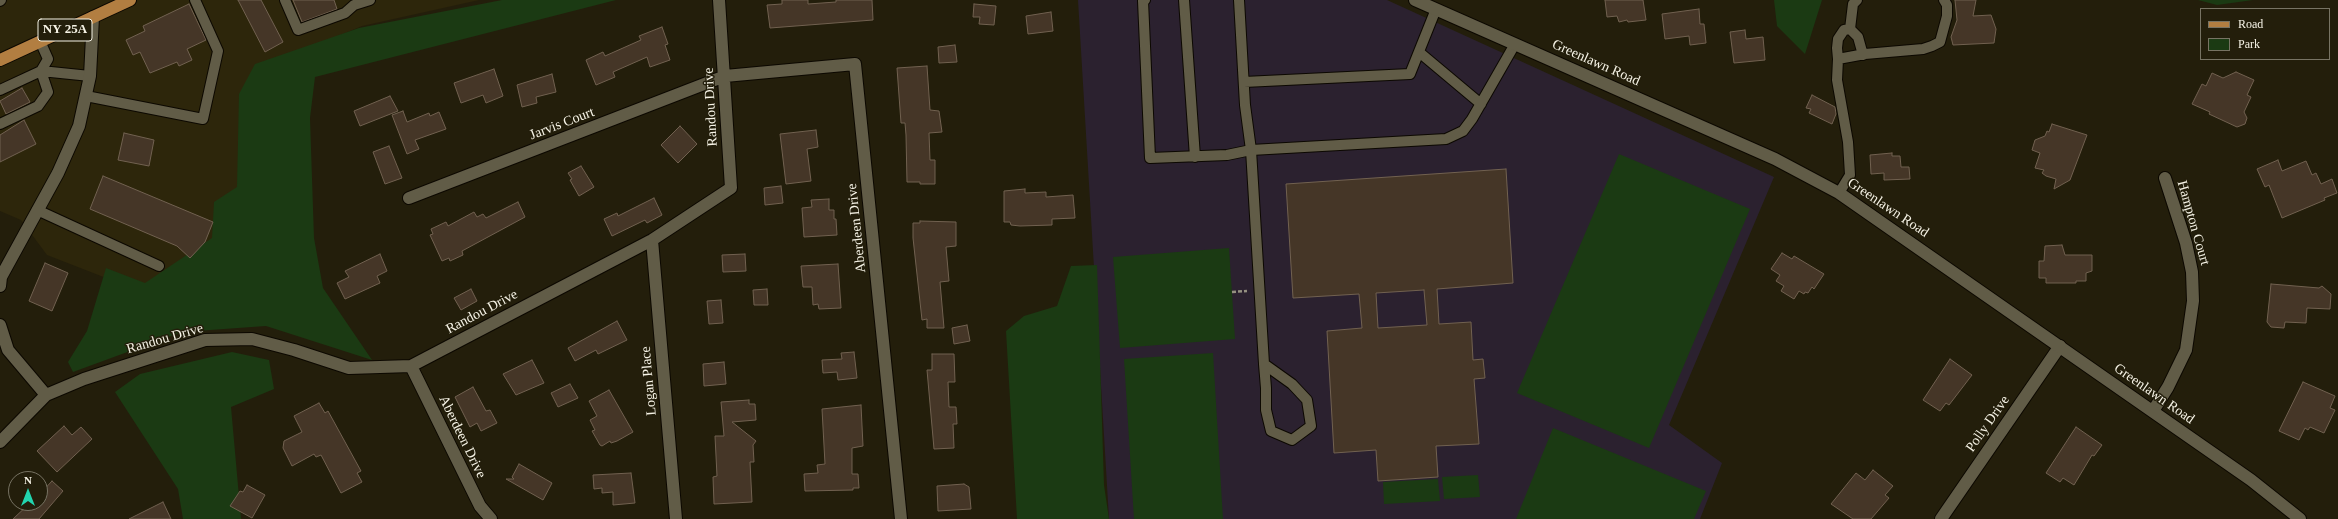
<!DOCTYPE html>
<html>
<head>
<meta charset="utf-8">
<style>
	body { margin:0 }
	#map { position:relative; width:2338px; height:519px; overflow:hidden; background:#231e0b; font-family:Georgia,serif }
	canvas { display:block }
	.legend { position:absolute; left:2200px; top:8px; width:130px; height:52px; box-sizing:border-box; background:#231e0b; border:1px solid #777363; margin:0; padding:5px 7px; list-style:none; font-size:12px; color:#f6f3e6 }
	.legend li { display:flex; align-items:center; gap:8px; height:20px }
	.legend b { width:20px; border:1px solid #777363 }
	.north { position:absolute; left:8px; top:471px; width:40px; height:40px; box-sizing:border-box; background:#231e0b; border:1px solid #777363; border-radius:50%; rotate:0deg; font-size:11px; font-weight:700; line-height:16px; text-align:center; color:#f6f3e6 }
	.north::after { content:''; display:block; margin:auto; width:14px; height:18px; background:#22d5af; clip-path:polygon(50% 0,100% 100%,50% 72%,0 100%) }
</style>
</head>
<body>
<div id="map">
<canvas width="2338" height="519"></canvas>
<ul class="legend">
<li><b style="height:5px;background:#b27e41"></b>Road</li>
<li><b style="height:11px;background:#1b3a13"></b>Park</li>
</ul>
<div class="north">N</div>
</div>
<script>
const context = document.querySelector('canvas').getContext('2d');
context.lineJoin = 'round';
function fill(path, color) { context.fillStyle = color; context.fill(path, 'evenodd'); }
const shape = rows => new Path2D(rows.map(r => 'M' + r).join(''));
function strokePath(path, color, width, dash) { context.strokeStyle = color; context.lineWidth = width; context.lineCap = dash ? 'butt' : 'round'; context.setLineDash(dash || []); context.stroke(path); }
function write(font, color, halo, rows, align = 'center') {
  context.font = font + ' Georgia,serif'; context.lineWidth = 3; context.setLineDash([]); context.textBaseline = 'middle'; context.strokeStyle = halo; context.fillStyle = color; for (const [text, x, y, turn = 0] of rows) {
    context.save(); context.translate(x, y); context.rotate((+turn || 0) * Math.PI / 180); context.textAlign = isNaN(turn) ? turn : align; if (halo) context.strokeText(text, 0, 0); context.fillText(text, 0, 0); context.restore();
  }
}
fill(shape([
	[0,0,479,0,362,26,258,70,261,164,225,233,160,299,47,255,21,220,0,211]
]), '#2d260b');
fill(shape([
	[1078,0,1387,0,1774,177,1669,425,1722,463,1700,519,1109,519]
]), '#2b212f');
fill(shape([
	[502,0,616,0,315,77,310,118,314,238,323,288,372,360,266,326,182,332,73,372,68,362,87,331,106,268,145,283,212,238,214,202,237,187,239,94,255,64,359,28],
	[1774,0,1822,0,1805,54,1777,26],
	[2198,0,2253,0,2217,5],
	[1619,154,1750,209,1649,448,1517,393],
	[1229,248,1235,339,1120,348,1113,257],
	[1097,265,1104,485,1109,519,1017,519,1006,331,1024,316,1057,306,1071,266],
	[232,352,269,360,274,389,231,407,241,519,183,519,178,489,115,392,140,374],
	[1213,353,1223,519,1134,519,1124,359],
	[1553,428,1706,491,1694,519,1516,519],
	[1478,475,1480,497,1444,499,1442,477],
	[1438,479,1440,501,1384,504,1383,482]
]), '#1b3a13');
const building = shape([
	[238,0,261,0,283,42,265,52,238,0],
	[293,0,334,0,337,9,302,22,293,0],
	[782,0,808,0,808,4,836,2,836,0,872,0,873,20,770,28,767,5,782,4,782,0],
	[1605,0,1643,0,1646,20,1628,22,1627,20,1619,22,1617,16,1607,17,1605,0],
	[1955,0,1976,0,1973,16,1991,15,1996,29,1994,43,1953,45,1951,37,1957,20,1955,0],
	[189,4,206,40,187,49,192,60,179,66,177,62,150,73,140,52,133,55,126,40,145,31,143,26,189,4],
	[974,4,996,6,994,25,979,24,980,17,973,17,974,4],
	[1699,9,1700,24,1704,24,1706,43,1690,45,1689,36,1665,39,1662,14,1699,9],
	[1051,12,1053,31,1028,34,1026,16,1051,12],
	[662,27,668,44,665,45,670,60,650,67,647,57,613,72,615,77,596,85,586,60,603,52,605,56,641,40,639,36,662,27],
	[1745,30,1746,39,1763,37,1765,60,1734,63,1730,32,1745,30],
	[955,45,957,62,939,63,938,47,955,45],
	[927,66,930,110,939,111,942,132,929,133,930,160,935,160,935,184,920,184,920,182,907,182,906,135,905,123,901,123,897,68,927,66],
	[494,69,503,96,486,103,483,95,461,103,454,83,494,69],
	[2236,72,2254,80,2247,95,2251,97,2244,112,2247,118,2245,124,2237,127,2209,114,2210,112,2192,104,2202,84,2206,86,2212,73,2223,78,2236,72],
	[552,74,556,92,536,97,537,103,522,107,517,85,552,74],
	[22,88,30,102,6,114,0,101,22,88],
	[1812,95,1835,107,1836,114,1832,124,1809,113,1811,109,1806,108,1812,95],
	[390,96,398,111,360,126,354,111,390,96],
	[403,111,407,122,429,113,430,116,439,112,446,129,415,140,419,149,407,154,392,115,403,111],
	[24,120,36,144,0,162,0,135,24,120],
	[2052,124,2087,135,2070,180,2054,189,2056,179,2046,176,2042,173,2044,170,2035,168,2040,153,2032,150,2035,140,2045,136,2047,131,2049,132,2052,124],
	[680,126,697,144,678,163,661,145,680,126],
	[816,130,818,147,807,149,811,181,786,184,780,134,816,130],
	[124,133,154,140,149,166,118,160,124,133],
	[389,146,402,178,385,184,373,152,389,146],
	[1892,153,1892,156,1900,156,1901,167,1909,167,1910,179,1884,180,1884,173,1871,174,1870,155,1892,153],
	[2278,160,2282,171,2306,161,2312,175,2316,173,2321,184,2332,179,2337,193,2324,198,2325,200,2282,218,2269,185,2265,187,2257,169,2278,160],
	[581,166,594,187,579,196,570,180,572,179,568,173,581,166],
	[1506,169,1513,283,1437,289,1439,324,1471,322,1473,360,1483,359,1485,378,1474,379,1479,444,1436,446,1438,477,1378,481,1376,450,1334,453,1327,331,1362,328,1359,294,1293,298,1286,184,1506,169],
	[1424,290,1427,325,1378,328,1376,293,1424,290],
	[103,176,213,222,205,242,190,258,177,246,90,209,103,176],
	[781,186,783,203,765,205,764,188,781,186],
	[1025,189,1025,193,1046,192,1046,197,1073,195,1075,218,1052,219,1052,225,1020,226,1011,225,1010,222,1004,222,1004,191,1025,189],
	[654,198,662,215,647,223,645,220,612,236,604,219,617,213,618,216,654,198],
	[829,199,829,210,834,210,834,219,836,219,837,235,804,237,802,208,812,207,811,200,829,199],
	[518,202,525,217,462,251,463,255,450,261,449,258,442,261,430,235,433,234,431,229,446,222,448,226,474,212,477,217,483,214,486,218,518,202],
	[920,221,956,222,956,246,946,247,949,281,940,282,944,328,927,328,927,319,922,320,913,238,913,223,920,223,920,221],
	[2062,245,2065,255,2092,255,2092,271,2086,273,2086,281,2076,281,2076,283,2046,283,2046,278,2039,278,2039,261,2044,261,2045,246,2062,245],
	[1782,253,1792,259,1794,256,1824,274,1814,289,1812,287,1808,293,1805,292,1804,294,1799,291,1794,299,1781,291,1784,286,1776,281,1780,275,1771,269,1782,253],
	[380,254,387,271,377,276,380,283,345,299,337,283,349,277,345,271,380,254],
	[745,254,746,271,723,272,722,255,745,254],
	[45,263,68,273,52,311,29,301,45,263],
	[838,264,841,308,819,309,818,304,813,305,812,287,803,287,801,266,838,264],
	[2271,284,2319,288,2322,286,2331,294,2330,309,2307,308,2306,323,2285,322,2284,328,2271,327,2267,322,2271,284],
	[471,289,477,301,461,310,454,298,471,289],
	[767,289,768,305,754,305,753,290,767,289],
	[721,300,723,323,709,324,707,301,721,300],
	[617,321,627,340,598,354,596,350,575,361,568,348,617,321],
	[967,325,970,341,954,344,952,328,967,325],
	[854,352,857,378,838,380,837,372,823,373,822,360,842,359,841,353,854,352],
	[932,354,954,354,955,382,948,382,949,407,956,407,957,424,953,424,954,448,934,449,927,370,932,370,932,354],
	[1950,359,1972,375,1949,405,1946,403,1940,411,1923,400,1950,359],
	[532,360,544,383,516,395,503,374,532,360],
	[724,362,726,384,704,386,703,364,724,362],
	[2303,382,2335,396,2330,408,2335,410,2324,433,2310,427,2308,430,2305,428,2299,440,2279,431,2303,382],
	[570,384,578,398,558,407,551,393,570,384],
	[473,387,486,411,490,410,497,423,481,431,477,423,470,427,455,397,473,387],
	[609,390,633,432,617,441,611,443,610,441,602,446,600,445,592,431,595,430,590,420,597,416,589,401,609,390],
	[749,400,749,404,755,404,756,420,732,422,756,441,753,445,754,462,750,462,752,502,714,504,713,477,717,476,715,436,724,436,721,402,749,400],
	[319,403,325,413,328,411,361,471,357,473,362,482,341,493,321,455,316,457,314,454,292,466,283,448,284,441,302,432,294,416,319,403],
	[861,405,863,446,852,448,852,474,858,474,859,488,853,488,853,490,805,491,804,474,818,473,817,465,825,464,822,409,861,405],
	[64,426,72,435,81,427,92,439,57,472,37,451,64,426],
	[2076,427,2102,445,2094,456,2092,455,2074,485,2063,478,2060,482,2046,473,2076,427],
	[519,464,552,483,543,500,506,479,514,479,512,477,519,464],
	[1873,470,1893,486,1885,495,1889,498,1871,519,1853,519,1831,504,1856,473,1865,480,1873,470],
	[631,473,635,503,613,505,613,492,602,493,602,488,594,489,593,475,631,473],
	[52,481,63,491,39,519,13,519,30,503,40,503,40,494,52,481],
	[964,484,969,487,971,509,938,511,937,486,964,484],
	[247,485,265,495,252,518,230,506,240,491,243,492,247,485],
	[163,502,171,519,129,519,163,502]
]);
fill(building, '#453627');
strokePath(building, '#716150', 1);
const lane = shape([
	[285,0,298,30,345,13,354,5,370,0],
	[1145,0,1143,1,1150,158,1227,155,1251,150,1264,364,1266,388,1266,410,1271,431,1292,440,1311,426,1307,400,1292,384,1264,364],
	[1184,0,1195,157],
	[1239,0,1245,105,1251,150,1446,139,1463,131,1472,119,1515,44],
	[0,1,1,0],
	[1850,29,1858,37,1863,55],
	[1419,52,1481,104],
	[1838,59,1865,54,1923,49,1932,46,1940,42,1947,16,1947,5,1944,0],
	[1244,82,1410,74,1436,9],
	[0,90,41,71,48,59,40,41],
	[86,96,203,119,218,51,195,0],
	[0,124,38,106,48,92,41,71,90,76],
	[1839,193,1850,175,1848,142,1837,80,1838,59,1837,48,1838,39,1844,30,1850,29,1853,4,1857,0],
	[37,210,159,266]
]);
const street = shape([
	[409,198,725,76,855,64,901,519],
	[652,240,676,519],
	[0,286,1,277,58,173,79,126,90,76,93,17],
	[0,325,8,350,46,395],
	[411,366,480,506,491,519],
	[2153,411,2168,387,2186,350,2193,301,2192,272,2186,243,2165,178],
	[0,442,46,395,84,379,205,340,252,339,294,350,349,368,411,366,652,240,731,188,719,0],
	[1941,519,2060,346]
]);
const secondary = shape([
	[1415,0,1775,159,1839,193,2251,480,2300,519]
]);
const primary = shape([
	[0,60,130,0]
]);
strokePath(lane, '#0c0800', 12);
strokePath(street, '#0c0800', 14);
strokePath(secondary, '#0c0800', 14);
strokePath(primary, '#0c0800', 14);
strokePath(shape([
	[1232,292,1247,291]
]), '#959181', 2.5, [4, 2]);
strokePath(lane, '#615c47', 10);
strokePath(street, '#615c47', 12);
strokePath(secondary, '#615c47', 12);
strokePath(primary, '#b27e41', 12);
for (const [x, y, w] of [
	[65,30,54]
]) { const box = new Path2D(); box.roundRect(x - w / 2, y - 11, w, 22, 3); context.fillStyle = '#231e0b'; context.fill(box); strokePath(box, '#f6f3e6', 1); }
write('bold 13px', '#f6f3e6', null, [
	["NY 25A",65,30]
]);
write('14px', '#f6f3e6', '#231e0b', [
	["Greenlawn Road",1596,63,24],
	["Randou Drive",711,107,-93],
	["Jarvis Court",562,124,-21],
	["Greenlawn Road",1888,208,34],
	["Hampton Court",2193,223,74],
	["Aberdeen Drive",857,228,-96],
	["Randou Drive",482,312,-28],
	["Randou Drive",165,339,-16],
	["Logan Place",649,381,-95],
	["Greenlawn Road",2154,394,35],
	["Polly Drive",1988,424,-55],
	["Aberdeen Drive",462,437,64]
]);
</script>
</body>
</html>
